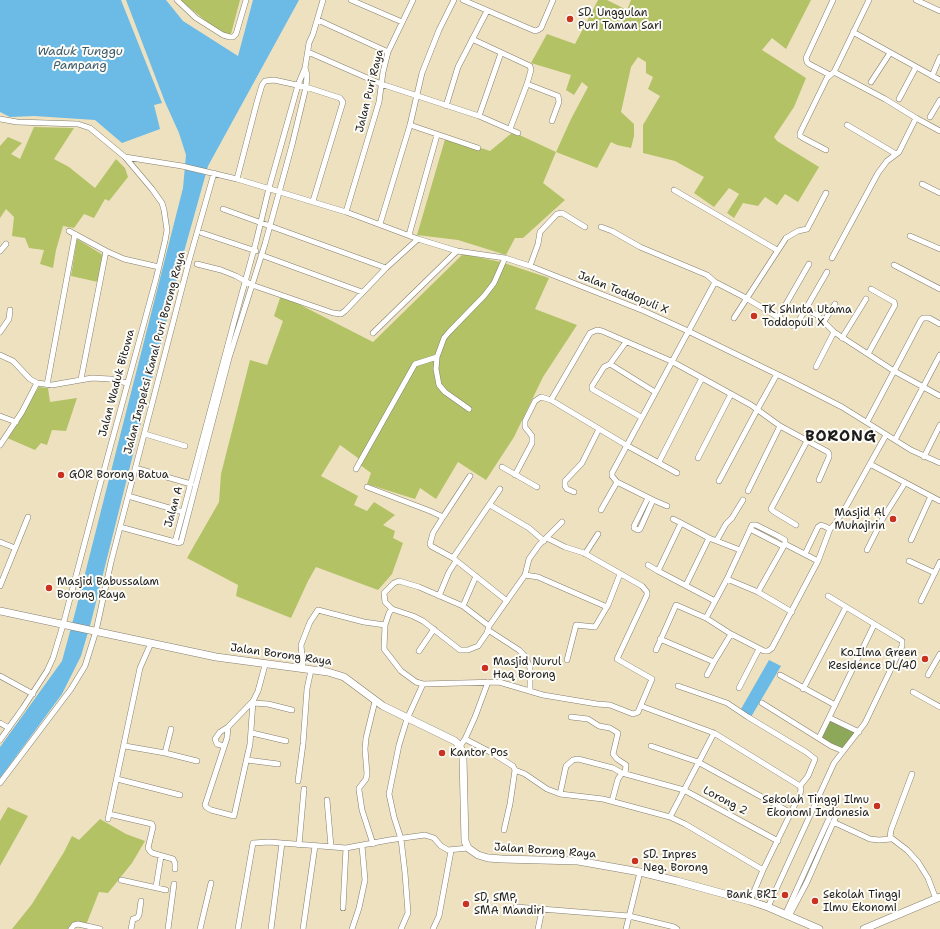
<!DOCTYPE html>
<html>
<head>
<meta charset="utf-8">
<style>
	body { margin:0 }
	canvas { display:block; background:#ede1c0 }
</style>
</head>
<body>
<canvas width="940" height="929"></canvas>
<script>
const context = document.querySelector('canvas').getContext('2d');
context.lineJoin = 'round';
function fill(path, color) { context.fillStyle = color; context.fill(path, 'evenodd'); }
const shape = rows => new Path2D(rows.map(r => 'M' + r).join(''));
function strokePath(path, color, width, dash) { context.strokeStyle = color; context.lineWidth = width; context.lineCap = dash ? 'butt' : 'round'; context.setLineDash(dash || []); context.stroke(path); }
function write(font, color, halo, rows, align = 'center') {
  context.font = font + ' "Shantell Sans",sans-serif'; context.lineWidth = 4; context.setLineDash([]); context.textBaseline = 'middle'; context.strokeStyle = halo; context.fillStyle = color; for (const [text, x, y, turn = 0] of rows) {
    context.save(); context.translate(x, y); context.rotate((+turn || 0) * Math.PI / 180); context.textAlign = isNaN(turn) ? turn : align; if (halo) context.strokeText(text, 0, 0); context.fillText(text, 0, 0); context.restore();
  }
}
fill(shape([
	[180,0,240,0,231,34,222,34],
	[598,0,607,0,627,10,631,0,811,0,786,49,772,38,762,50,806,78,794,107,774,137,777,141,819,167,798,202,785,194,777,205,765,197,758,206,743,203,734,218,727,213,739,194,729,188,714,207,694,193,704,177,675,161,643,153,643,125,660,96,648,89,653,77,646,73,646,62,638,57,631,67,621,112,634,124,634,136,631,148,617,145,611,142,597,168,556,152,543,183,565,200,523,238,515,238,506,255,458,240,417,235,446,136,490,151,513,132,556,152,571,119,588,87,582,82,574,95,566,90,571,75,531,63,547,34,575,44],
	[34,127,74,128,54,159,69,167,95,188,116,159,125,168,128,177,109,201,105,199,94,218,84,214,74,228,63,226,56,250,53,268,40,264,44,250,29,248,25,238,12,236,14,217,6,209,0,218,0,146,8,137,22,143,11,154,20,159],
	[77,239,103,255,98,282,71,276],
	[463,254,501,262,549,278,535,309,577,325,543,377,514,437,486,480,458,462,436,499,420,488,415,499,367,484,371,473,359,464,358,458,340,445,321,476,358,496,354,505,367,511,374,502,395,515,383,525,395,531,393,538,403,543,392,574,378,590,316,567,308,581,291,618,236,596,238,585,187,558,219,502,221,474,250,360,267,365,283,321,274,316,281,295,373,342],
	[39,387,48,388,50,402,77,398,66,431,52,430,47,445,41,443,35,450,5,437],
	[8,807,28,816,0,866,0,821],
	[100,819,126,834,145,841,132,863,108,893,99,892,86,925,74,927,73,929,12,929,32,904,64,852,72,836,79,840]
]), '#b3c265');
fill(shape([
	[830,718,859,732,843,751,819,738]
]), '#8ea85a');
fill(shape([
	[0,0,121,0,162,103,154,105,160,129,122,143,95,120,34,116,10,117,0,112],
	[126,0,166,0,183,21,238,56,253,0,299,0,208,166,182,259,91,622,81,656,62,694,0,778,0,747,62,661,75,613,183,188,186,155,179,133,165,102],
	[769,660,781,666,751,717,741,709]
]), '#6cbae6');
const minor = shape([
	[177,0,196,18,223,35,230,37,233,37,236,34,246,0],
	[351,0,402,22],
	[463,0,535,31,538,30,541,28,553,0],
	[869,0,834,72,885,99,916,118],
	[916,0,940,11],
	[318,20,388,52],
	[853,32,940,80],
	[472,39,530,66,531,70,527,84,510,129],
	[308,52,381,84,479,116,518,133],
	[830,75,809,64,807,62,806,58,833,0],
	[932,76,940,57],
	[871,82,890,53],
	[527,84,558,96,559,102,552,121],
	[899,99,916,67],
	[446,106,458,67,487,11],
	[479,116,501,53],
	[930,117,940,100],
	[0,119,17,122,78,124,90,128,125,157,152,189,162,203,164,210,167,230,165,241,156,279,97,496,63,625,53,658,47,671,23,708,0,740],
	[410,125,478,148],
	[847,125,896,154],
	[826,150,803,138,800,136,800,133,827,78,834,72],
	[125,157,182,166,237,179,346,212,418,239,457,251,505,258,530,266,644,311,688,331,791,381,842,407,911,450,940,463],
	[237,179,257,102,262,85,265,81,274,80,306,87,340,98,343,102,313,201],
	[922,184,940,193],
	[674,190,777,250],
	[223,209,386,268],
	[346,212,379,102,383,72,388,52,413,0],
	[380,224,410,125,422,73,439,30,454,0],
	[601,227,612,231,640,247,707,275,715,282],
	[69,231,106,251,124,259,159,267],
	[202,233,256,251],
	[409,235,437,135],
	[910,236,940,249],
	[0,251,6,244],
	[261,255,362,292],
	[832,258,878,173,887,161,899,152,916,118,940,131],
	[197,264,221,270,236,276,252,285,333,313,341,314,345,311,386,268,418,239],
	[894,265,940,289],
	[530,266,538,244,540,232,557,214,562,213,585,227],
	[805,309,817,315,834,332,816,367],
	[734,318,786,238,798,231,807,229,826,193],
	[778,318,809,264],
	[823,323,835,304],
	[0,332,9,319,10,310],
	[834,332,894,371,940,396],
	[373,333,457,251],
	[842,338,866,299],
	[626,342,610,364,655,392],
	[868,354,895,305,894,302,871,289],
	[0,355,13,361,30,379,37,383,52,385,92,378,110,379,127,383],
	[610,364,604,367,592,386,592,389,641,417],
	[81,379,106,251],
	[47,385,75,234],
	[551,400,590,333,597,330,602,331,671,361,702,378,751,405,780,426,828,452,829,454,829,457,819,480],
	[469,409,445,392,439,385,436,369,437,357,444,338,449,332,484,296,494,283,505,258],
	[0,416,16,422],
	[867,422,921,320,923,318,929,318,940,324],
	[145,434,185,446],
	[895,440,940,355],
	[0,445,22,412,37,383],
	[924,457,940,425],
	[698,458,731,394],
	[659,462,702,378],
	[870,464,940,501],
	[502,467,537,487],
	[135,468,191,484],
	[356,469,415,364,437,357],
	[515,475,532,443,532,436,525,427,525,421,535,401,541,397,551,400,626,445,677,473],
	[470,476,443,517,433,533,430,544,431,546,453,558,507,601],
	[719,481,757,410,777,374],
	[367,487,430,511,443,517],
	[748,491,780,426],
	[574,492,567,489,565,486,565,481,582,463,599,429],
	[128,496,183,512],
	[648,498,634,526,634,528,638,530,640,529,653,500],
	[490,505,529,528,544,541],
	[667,506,653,500,617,482,612,476,612,473,715,282,746,298,793,326,797,324,827,272],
	[601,510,617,482],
	[673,519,681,523],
	[796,525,773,511,771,509,807,441],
	[120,527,179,543,181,542,229,358,265,244,292,145,306,87,307,75,305,68],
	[750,529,783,546],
	[547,538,565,547,584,553,642,586,647,592,647,595,617,659,652,679,638,712,636,713,633,714,610,705,597,704,543,695,499,682,423,684,416,682,401,671,384,649,385,625,389,613,392,609,413,616,423,621,460,650,468,650,478,646,487,633,489,626,525,575,529,559,539,545,562,522],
	[717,540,726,524,732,518,743,500],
	[911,540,931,496],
	[0,542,15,548],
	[175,542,234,322,256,242,269,188,298,85,305,68,309,43,313,34,323,0],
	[867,550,883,518,905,483],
	[585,554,598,534],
	[805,554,818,527,821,525,824,526,830,529],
	[453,558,500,489],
	[818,561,785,544,785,540,778,536,756,525,752,525,727,579,706,618,731,634,764,651,768,651,772,648,818,561,830,529,835,524,847,505,886,435],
	[909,561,935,573],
	[648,565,658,571],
	[525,575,538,577,607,607],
	[727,579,758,592,792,612],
	[686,585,709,538],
	[0,586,28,517],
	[758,592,785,544],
	[439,596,449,572,456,561],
	[715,601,658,571,681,523,709,538,740,550],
	[921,601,940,562],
	[463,606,476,576],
	[392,609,385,602,384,593,394,583,399,581,419,587,463,606,489,626],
	[488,630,519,650,526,657,530,668,530,691],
	[660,639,714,662,731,634],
	[656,650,676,605,706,618],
	[419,651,434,629],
	[567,660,576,625,595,627,608,605,620,574],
	[303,668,301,645,310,622,318,610,364,622,385,625],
	[707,675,714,662],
	[780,675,835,705],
	[928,675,940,654],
	[0,676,33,694],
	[678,686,727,703,748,717,806,752,815,759,808,776,800,786,801,790,800,794,763,870,750,901],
	[739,688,759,649],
	[803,689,846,607],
	[913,692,940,707],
	[253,701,250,744,234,816,211,810,206,807,205,805,227,738,228,727,253,701,258,691,265,665],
	[253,703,268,704,292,710],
	[762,703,831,746,843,751],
	[641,706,714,733,800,786],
	[571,717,588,719,599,726,610,728,618,733,613,754,617,759,626,765,625,774],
	[830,718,859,732],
	[0,723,9,728],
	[252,733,286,741],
	[819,738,874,625],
	[465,739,492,753,513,766,515,770,525,774,547,789,560,794,603,799,670,817,685,824,763,870],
	[125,746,165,753,197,761],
	[224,746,217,744,215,739,220,732,228,727],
	[460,746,465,739,475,717,488,682],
	[651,746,698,762,791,813],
	[165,753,171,729],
	[247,760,278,764],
	[912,774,891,830,890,837,907,850,918,862,928,878,936,899],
	[117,779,180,795],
	[298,781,303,744,307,689,311,670],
	[0,783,71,689,85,666,96,631,111,562,189,261,214,173],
	[560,794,566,766,573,760,578,759,613,768,622,773,684,790,778,841],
	[327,800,331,847],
	[612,801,618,779,622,773],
	[109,814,152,824,153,827,148,848,150,851,152,853,173,859,175,863,175,869],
	[670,817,714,733],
	[108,819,140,668,151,643],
	[833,822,870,839,879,840,891,839],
	[504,830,510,804,515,770],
	[373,844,362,810,359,790,359,788,366,779,367,774,365,749,366,738,375,701],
	[299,845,304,789],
	[121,880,166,890],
	[156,887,161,856],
	[516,907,629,916,674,927,677,929],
	[768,907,834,763,865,723,902,646,902,641,899,639,828,596],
	[343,908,346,848],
	[785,915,832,812,835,810,837,811,837,814,807,882,789,916],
	[71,929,74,925,78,924,100,929],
	[131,929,133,919,137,918,139,915,141,901],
	[168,929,174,884],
	[200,929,211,883],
	[238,929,253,843,269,842,346,848,389,840,425,835,434,838,441,846,448,850,468,848],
	[271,929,282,843],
	[303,929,315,846],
	[352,929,359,908,365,880,362,846],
	[401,929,408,913,405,873,401,839,394,817,389,794,399,745,407,719,423,684],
	[433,929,439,916,451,851],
	[538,929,542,910],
	[626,929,640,872]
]);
const secondary = shape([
	[0,611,216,657,328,672,344,677,383,706,455,741,460,746,463,758,465,841,468,848,478,855,488,858,502,859,578,861,640,872,677,881,750,901,768,907,819,929],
	[864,929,940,897]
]);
strokePath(minor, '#847e6e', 6);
strokePath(secondary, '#847e6e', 8);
strokePath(minor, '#fff', 5);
strokePath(secondary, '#fff', 7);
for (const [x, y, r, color] of [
	[570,19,4,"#c8321e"],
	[754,316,4,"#c8321e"],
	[61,475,4,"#c8321e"],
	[893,519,4,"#c8321e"],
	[49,588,4,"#c8321e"],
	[925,659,4,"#c8321e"],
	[485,668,4,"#c8321e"],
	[442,753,4,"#c8321e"],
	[877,806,4,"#c8321e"],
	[635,861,4,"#c8321e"],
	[785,895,4,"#c8321e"],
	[815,901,4,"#c8321e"],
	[466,904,4,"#c8321e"]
]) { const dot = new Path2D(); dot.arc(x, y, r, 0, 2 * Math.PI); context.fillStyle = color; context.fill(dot); strokePath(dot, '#fdfcf7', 1.5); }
write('11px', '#1c1c1c', '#fdfcf7', [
	["SD. Unggulan",578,13],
	["Puri Taman Sari",578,26],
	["TK Shinta Utama",762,310],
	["Toddopuli X",762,323],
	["GOR Borong Batua",69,475],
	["Masjid Al",885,513,"right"],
	["Muhajirin",885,526,"right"],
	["Masjid Babussalam",57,582],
	["Borong Raya",57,595],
	["Ko.Ilma Green",917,653,"right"],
	["Residence DL/40",917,666,"right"],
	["Masjid Nurul",493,662],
	["Haq Borong",493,675],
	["Kantor Pos",450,753],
	["Sekolah Tinggi Ilmu",869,800,"right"],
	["Ekonomi Indonesia",869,813,"right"],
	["SD. Inpres",643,855],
	["Neg. Borong",643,868],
	["Bank BRI",777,895,"right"],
	["Sekolah Tinggi",823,895],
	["Ilmu Ekonomi",823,908],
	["SD, SMP,",474,898],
	["SMA Mandiri",474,911]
], 'left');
write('11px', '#1c1c1c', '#fdfcf7', [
	["Jalan Puri Raya",370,91,-76],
	["Jalan Toddopuli X",623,293,22],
	["Jalan Inspeksi Kanal Puri Borong Raya",155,353,-75],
	["Jalan Waduk Bitowa",117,383,-75],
	["Jalan A",174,507,-75],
	["Jalan Borong Raya",281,655,8],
	["Lorong 2",725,801,28],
	["Jalan Borong Raya",545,851,4]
]);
write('italic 12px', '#3c5b6d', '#fdfcf7', [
	["Waduk Tunggu",80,52],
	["Pampang",80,66]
]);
context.letterSpacing = '1px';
write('bold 15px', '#1c1c1c', '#fdfcf7', [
	["BORONG",841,437]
]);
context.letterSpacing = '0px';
</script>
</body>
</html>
